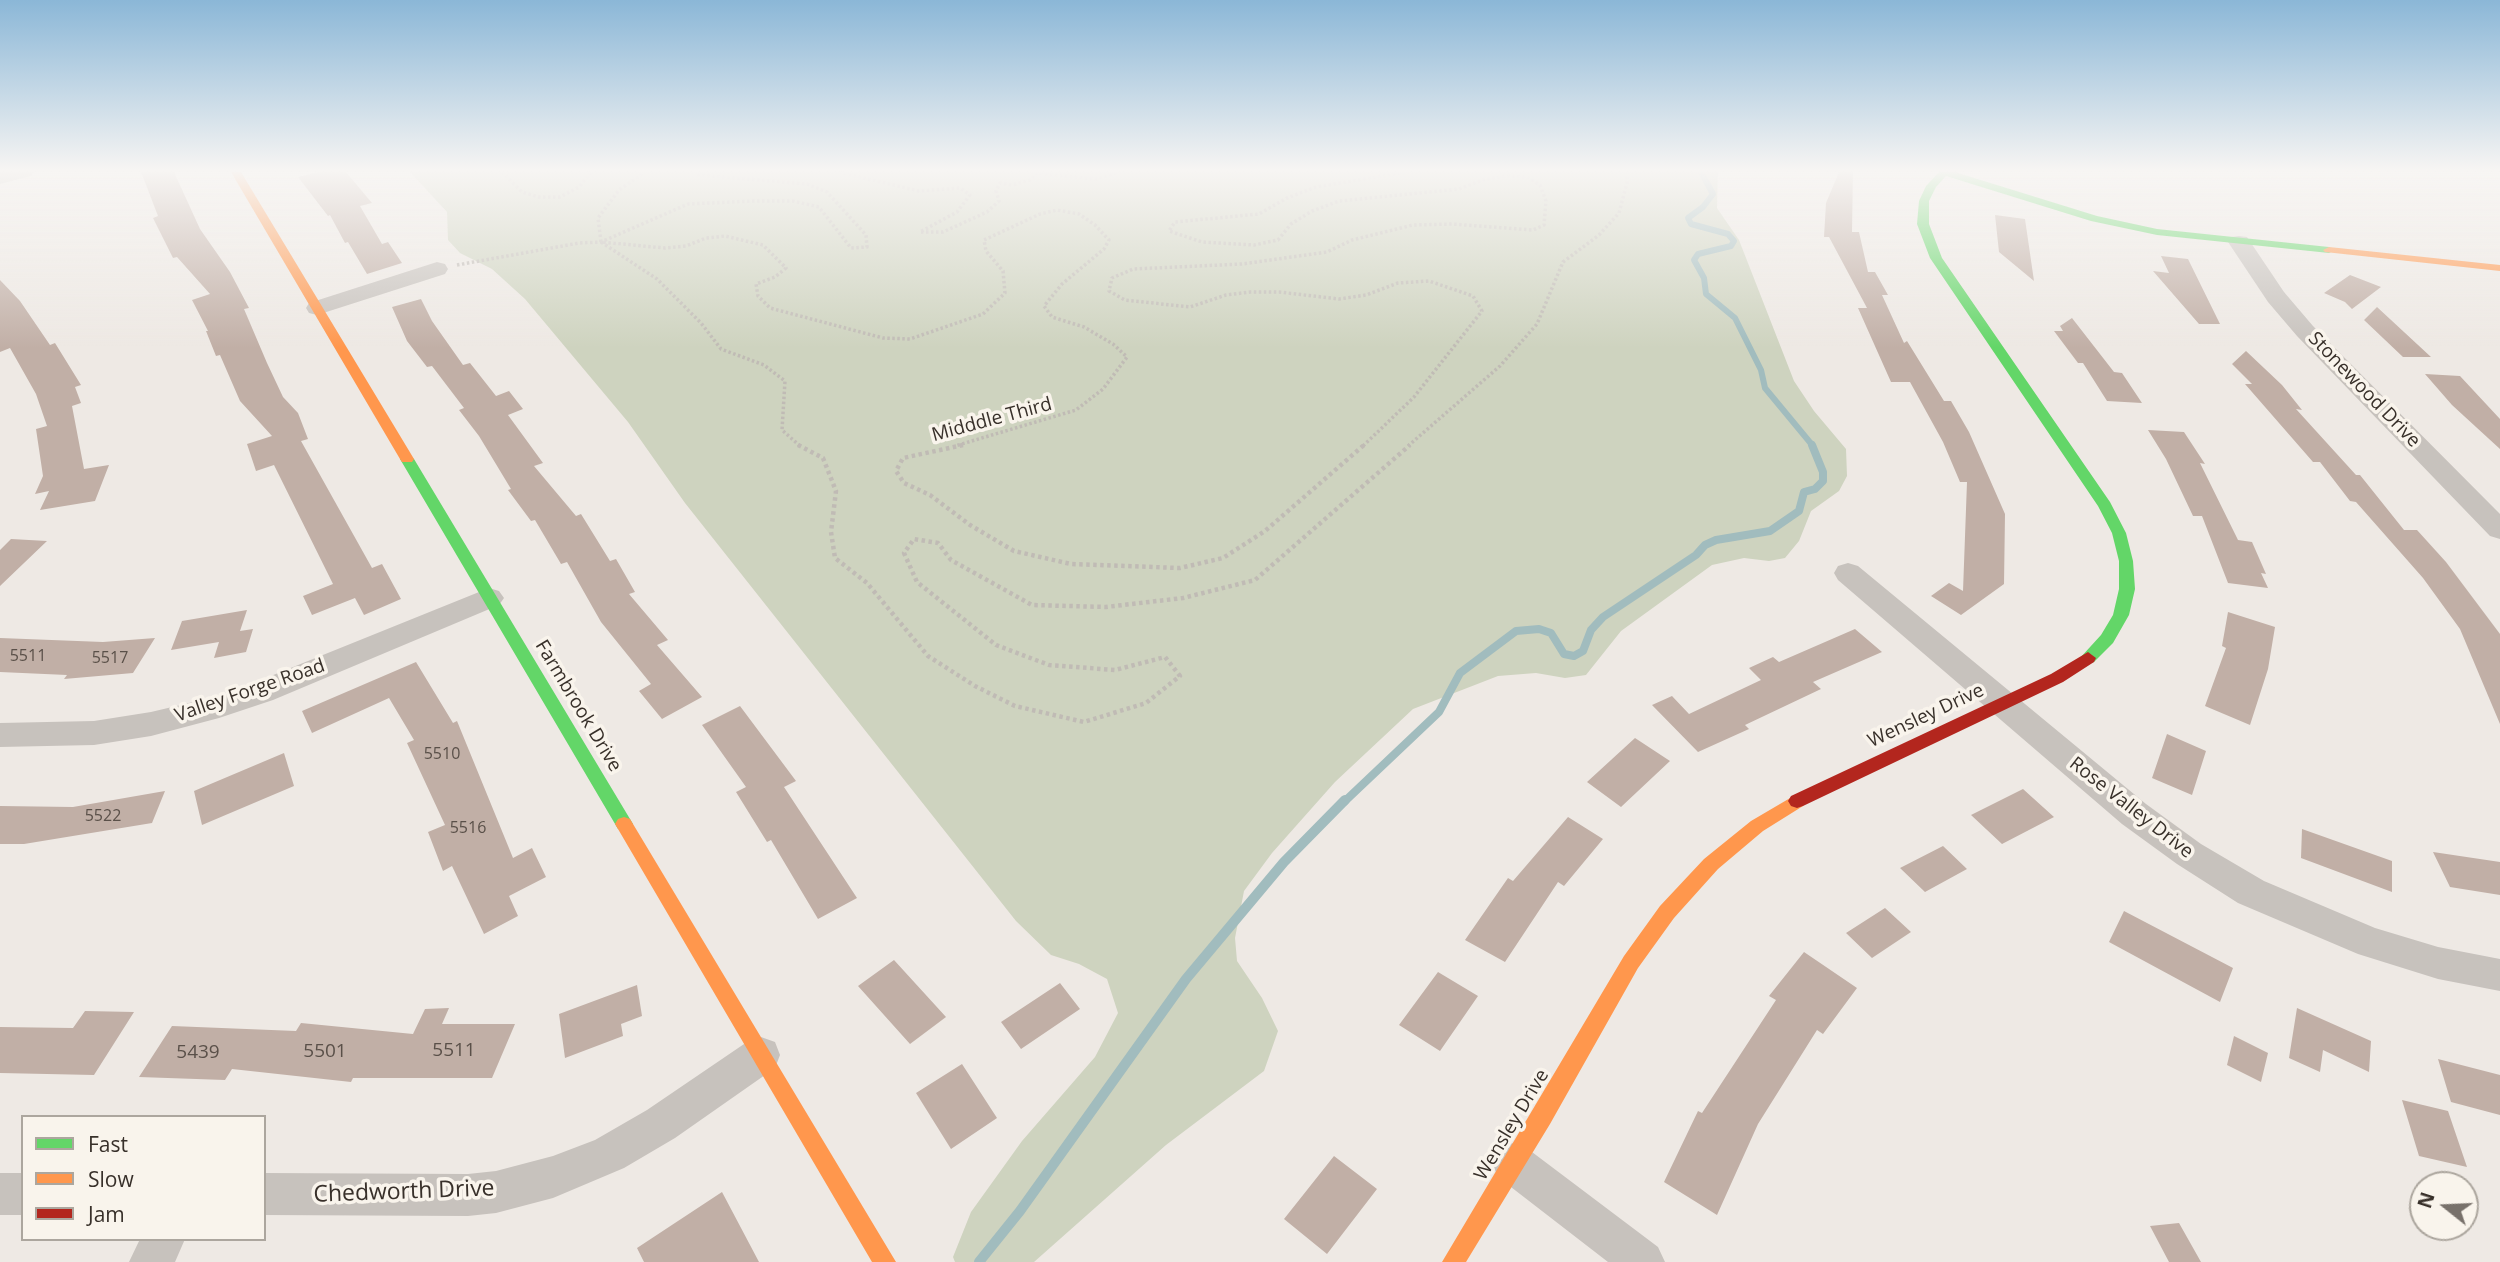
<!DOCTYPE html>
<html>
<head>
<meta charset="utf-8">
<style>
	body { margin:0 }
	#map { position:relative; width:2500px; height:1262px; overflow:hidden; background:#eee9e4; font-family:"Open Sans",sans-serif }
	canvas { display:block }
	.legend { position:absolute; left:21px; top:1115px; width:245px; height:126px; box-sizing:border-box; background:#f9f4ec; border:2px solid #aca69e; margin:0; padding:9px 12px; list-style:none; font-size:21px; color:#38302a }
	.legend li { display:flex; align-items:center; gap:14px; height:35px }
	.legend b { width:35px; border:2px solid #aca69e }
	.north { position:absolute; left:2409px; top:1171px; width:70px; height:70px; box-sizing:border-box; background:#f9f4ec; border:2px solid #aca69e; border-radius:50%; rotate:288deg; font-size:19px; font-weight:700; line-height:28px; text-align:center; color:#38302a }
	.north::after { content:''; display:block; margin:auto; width:24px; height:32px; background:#78716b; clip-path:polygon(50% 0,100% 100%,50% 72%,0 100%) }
</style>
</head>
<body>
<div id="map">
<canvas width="2500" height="1262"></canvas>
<ul class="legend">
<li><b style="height:9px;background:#63d668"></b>Fast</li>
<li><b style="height:9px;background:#ff974d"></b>Slow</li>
<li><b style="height:9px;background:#b3261e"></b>Jam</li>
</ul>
<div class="north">N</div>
</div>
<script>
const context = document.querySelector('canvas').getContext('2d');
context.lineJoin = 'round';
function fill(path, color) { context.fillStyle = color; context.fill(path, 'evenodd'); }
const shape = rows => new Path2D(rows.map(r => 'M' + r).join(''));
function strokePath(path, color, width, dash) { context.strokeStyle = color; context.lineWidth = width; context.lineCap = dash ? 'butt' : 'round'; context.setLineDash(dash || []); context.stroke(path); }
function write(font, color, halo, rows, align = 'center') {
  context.font = font + ' "Open Sans",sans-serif'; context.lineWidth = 7; context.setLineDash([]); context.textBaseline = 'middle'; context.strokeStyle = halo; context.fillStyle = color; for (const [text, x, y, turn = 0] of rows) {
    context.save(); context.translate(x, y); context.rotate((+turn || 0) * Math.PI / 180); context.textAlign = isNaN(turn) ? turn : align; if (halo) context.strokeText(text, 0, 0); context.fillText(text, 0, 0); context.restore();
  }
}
fill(shape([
	[410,172,1718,172,1717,208,1739,240,1794,381,1814,411,1846,449,1847,476,1839,491,1811,511,1799,541,1785,558,1769,561,1744,558,1712,565,1621,631,1586,675,1565,678,1536,673,1498,676,1413,709,1335,782,1272,853,1244,891,1235,938,1237,961,1262,998,1278,1031,1264,1071,1166,1145,1034,1262,955,1262,953,1257,971,1212,1022,1141,1095,1057,1118,1013,1107,979,1079,964,1051,955,1016,921,685,503,628,422,525,299,492,269,460,253,448,240,447,212]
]), '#ced3bf');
strokePath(shape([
	[1701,172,1713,194,1703,207,1688,218,1691,224,1728,234,1734,241,1731,246,1698,254,1694,260,1704,278,1706,294,1735,318,1761,370,1765,388,1813,446]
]), '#a1bcbe', 6);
strokePath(shape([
	[1344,802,1439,712,1460,673,1516,631,1539,629,1551,633,1564,654,1574,656,1583,651,1591,630,1603,617,1696,555,1705,545,1716,540,1770,531,1799,511,1804,492,1815,489,1823,481,1823,472,1812,445]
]), '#a1bcbe', 8);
strokePath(shape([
	[979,1262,1020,1211,1186,979,1284,862,1345,800]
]), '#a1bcbe', 10);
fill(shape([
	[141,172,174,172,200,229,230,272,249,308,244,309,267,363,283,397,298,413,308,439,301,441,372,568,382,564,401,599,364,615,355,598,312,615,303,596,333,584,274,465,256,471,247,444,272,436,240,401,220,355,216,356,206,331,208,331,192,300,210,294,177,257,173,258,153,218,158,216],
	[319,172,346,172,372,203,360,206,382,244,388,242,402,263,367,274,348,242,345,243,330,215,328,216,298,177],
	[1839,172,1853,172,1852,232,1859,232,1868,272,1875,272,1888,295,1882,295,1904,343,1907,341,1944,401,1951,401,1969,432,2005,514,2004,584,1961,615,1931,596,1949,583,1963,591,1967,482,1960,482,1943,442,1910,382,1891,382,1858,308,1867,308,1829,237,1824,237,1826,203],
	[1995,215,2025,219,2034,281,1999,252],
	[2161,256,2188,259,2220,324,2199,324,2153,271,2169,273],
	[2350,275,2381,287,2352,309,2345,302,2324,293],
	[0,280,20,301,50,345,55,343,81,385,75,387,81,403,72,406,84,469,109,465,95,501,40,510,49,491,35,494,43,476,36,429,47,426,36,394,10,348,0,352],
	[421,299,432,321,463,365,470,363,496,396,509,391,523,409,508,415,543,463,534,466,576,516,581,514,610,561,616,559,635,592,629,594,668,640,657,645,702,697,662,719,639,691,651,684,601,622,567,562,561,564,535,520,531,521,508,490,511,489,479,436,459,410,464,408,432,366,427,367,407,341,392,307],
	[2377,307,2431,357,2403,357,2364,320],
	[2072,318,2114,372,2122,373,2142,403,2107,401,2083,363,2078,363,2054,331,2063,331,2060,326],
	[2246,351,2282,385,2302,410,2296,409,2356,475,2360,475,2404,530,2417,530,2446,562,2500,634,2500,724,2460,629,2423,578,2356,502,2350,501,2320,462,2313,462,2245,384,2252,384,2232,364],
	[2425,374,2460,376,2500,419,2500,449,2452,405],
	[2148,430,2184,432,2205,464,2200,463,2238,540,2252,542,2266,574,2261,573,2268,588,2228,583,2202,516,2193,516,2166,459],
	[11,539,47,541,0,586,0,550],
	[247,610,240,631,253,629,246,652,214,658,219,642,171,650,182,621],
	[2228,612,2275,627,2268,669,2250,725,2205,706,2226,648,2222,646],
	[1855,629,1882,652,1813,682,1821,689,1745,725,1749,729,1698,752,1652,705,1672,696,1689,714,1761,680,1749,668,1773,657,1779,662],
	[0,638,103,642,155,638,133,673,64,679,67,675,0,672],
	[416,662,453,723,457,721,513,858,532,848,546,877,509,896,518,916,484,934,452,866,443,871,428,832,445,825,407,743,414,740,389,698,312,733,302,711],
	[740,706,796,781,784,787,857,898,818,919,771,840,767,842,736,792,746,787,702,725],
	[2167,734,2206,751,2192,795,2152,778],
	[1635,738,1670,761,1621,807,1587,782],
	[284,753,294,786,202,825,194,791],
	[2023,789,2054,817,2002,844,1971,815],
	[165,791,152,823,24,844,0,844,0,806,73,807],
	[1568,817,1603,839,1564,886,1558,882,1505,962,1465,940,1508,878,1513,881],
	[2302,829,2392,861,2392,892,2301,858],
	[1943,846,1967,869,1925,892,1900,868],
	[2433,852,2500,862,2500,895,2450,887],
	[1885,908,1911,932,1872,958,1846,933],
	[2124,911,2233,968,2220,1002,2109,942],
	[1804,952,1857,988,1823,1034,1817,1030,1758,1124,1717,1215,1664,1182,1698,1111,1702,1113,1776,1000,1769,996],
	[894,960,946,1017,910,1044,858,986],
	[1438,972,1478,996,1440,1051,1399,1025],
	[1060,983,1080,1009,1021,1049,1001,1022],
	[637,985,642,1016,621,1024,623,1036,565,1058,559,1014],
	[449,1008,442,1024,515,1024,492,1078,353,1078,351,1082,232,1069,225,1080,139,1077,172,1026,296,1031,301,1023,413,1034,425,1009],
	[2297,1008,2371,1041,2369,1072,2323,1050,2320,1072,2289,1058],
	[85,1011,134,1012,94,1075,0,1073,0,1027,73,1028],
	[2234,1036,2268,1053,2261,1082,2227,1065],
	[2438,1059,2500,1075,2500,1115,2451,1102],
	[962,1064,997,1118,951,1149,916,1093],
	[2402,1100,2448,1111,2467,1167,2419,1156],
	[1334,1156,1377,1189,1327,1254,1284,1219],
	[722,1192,759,1262,644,1262,637,1248],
	[2179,1223,2201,1262,2169,1262,2150,1226]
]), '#c1afa6');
strokePath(shape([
	[502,172,522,192,539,197,560,197,579,187,591,172],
	[839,172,919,191,960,188,970,195,957,212,920,232,943,232,987,212,999,201,996,191,1000,183,1012,185,1030,180,1036,173,1095,179,1120,172],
	[601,242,598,218,619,190,645,172],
	[457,265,579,243,601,242,688,204,753,201,793,201,819,207,851,248,867,247,866,235,827,192,807,184,698,175,698,172],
	[800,446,782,430,785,381,764,365,721,349,701,323,657,279,601,242,665,248,686,246,706,238,725,236,763,245,786,268,775,277,756,284,758,296,770,308,883,338,910,339,983,314,1005,293,1003,271,986,251,984,240,1040,214,1057,210,1079,214,1095,225,1109,240,1104,249,1062,284,1044,306,1052,317,1084,327,1113,344,1127,357,1103,389,1076,410,955,446],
	[1363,446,1414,397,1482,311,1473,296,1429,281,1398,283,1366,295,1339,299,1279,292,1250,292,1226,295,1190,307,1125,300,1109,291,1112,278,1133,269,1242,264,1327,252,1352,240,1413,225,1452,224,1533,230,1544,225,1546,201,1540,185,1527,177,1507,176,1485,179,1459,189,1339,201,1312,211,1291,224,1278,240,1254,245,1202,242,1169,231,1175,222,1259,214,1287,198,1316,187,1406,172],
	[1408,446,1500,366,1537,324,1563,262,1599,235,1619,213,1627,183,1627,172]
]), '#c0bbb5', 3.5, [2.5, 2.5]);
strokePath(shape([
	[798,445,823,458,836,491,831,532,835,558,867,583,928,656,975,686,1015,706,1084,722,1146,703,1180,676,1165,657,1115,670,1049,665,996,645,917,582,904,553,914,539,938,543,951,560,1032,605,1106,607,1183,598,1255,580,1410,445],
	[963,445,903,458,896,471,904,483,930,495,970,525,1014,551,1071,564,1180,568,1223,558,1265,531,1364,445]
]), '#c0bbb5', 4.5, [3.5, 3.5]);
fill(shape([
	[0,172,34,172,31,176,0,184,0,172],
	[2239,236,2247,237,2284,292,2313,326,2500,514,2500,539,2490,536,2297,336,2268,302,2228,242,2231,237,2239,236],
	[437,262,445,264,448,269,445,274,317,315,309,313,306,308,309,303,437,262],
	[1848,563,1858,566,2146,804,2201,844,2264,881,2375,928,2438,947,2500,959,2500,991,2438,979,2358,954,2238,903,2177,864,2122,824,1838,580,1834,573,1838,566,1848,563],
	[489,588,499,591,504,598,499,605,273,700,219,718,151,736,94,745,0,747,0,723,94,721,151,712,206,699,251,684,489,588],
	[761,1037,775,1042,780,1055,775,1068,675,1138,624,1168,553,1198,496,1213,468,1216,264,1215,264,1173,468,1174,496,1171,553,1156,595,1140,647,1110,747,1042,761,1037],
	[1513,1143,1528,1149,1658,1247,1665,1262,1608,1262,1498,1177,1492,1163,1498,1149,1513,1143],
	[0,1173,23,1173,23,1215,0,1215,0,1173],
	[140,1239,185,1239,175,1262,129,1262,140,1239]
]), '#c7c2bd');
fill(shape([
	[1939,172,1955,172,2097,216,2157,229,2329,247,2335,250,2329,253,2157,235,2091,221,1946,176,1936,187,1929,201,1929,224,1942,258,2110,502,2126,533,2133,561,2135,589,2129,615,2113,643,2094,662,2088,664,2080,658,2101,635,2113,615,2119,589,2119,561,2112,533,2098,506,1930,258,1917,224,1919,201,1926,186,1939,172],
	[407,455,414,459,633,824,630,829,624,831,618,829,400,459,407,455]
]), '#63d668');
fill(shape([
	[231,172,241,172,414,459,412,462,402,462,400,459,231,172],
	[2329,247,2500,265,2500,271,2325,252,2323,250,2329,247],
	[1797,794,1803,796,1806,801,1803,806,1763,831,1718,869,1674,918,1638,968,1550,1124,1466,1262,1442,1262,1624,956,1660,906,1704,859,1751,821,1797,794],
	[624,817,630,819,896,1262,872,1262,618,829,615,824,618,819,624,817]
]), '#ff974d');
fill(shape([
	[2088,652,2096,658,2094,662,2063,682,1803,806,1797,808,1791,806,1788,801,1791,796,2051,674,2088,652]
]), '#b3261e');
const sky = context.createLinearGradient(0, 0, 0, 348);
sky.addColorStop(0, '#8bb7d7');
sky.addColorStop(0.49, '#f7f5f3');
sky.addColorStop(1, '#f7f5f300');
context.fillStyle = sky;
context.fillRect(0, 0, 2500, 348);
write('16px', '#5a5049', null, [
	["5511",28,656],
	["5517",110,658],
	["5510",442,754],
	["5522",103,816],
	["5516",468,828]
]);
write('19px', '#38302a', '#f9f4ec', [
	["Stonewood Drive",2364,390,46],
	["Midddle Third",992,420,-15],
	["Valley Forge Road",250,691,-19],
	["Farmbrook Drive",578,706,59],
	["Wensley Drive",1926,716,-25],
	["Rose Valley Drive",2131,808,38],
	["Wensley Drive",1512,1125,-59]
]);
write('19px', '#5a5049', null, [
	["5511",454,1051],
	["5501",325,1052],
	["5439",198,1053]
]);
write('23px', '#38302a', '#f9f4ec', [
	["Chedworth Drive",404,1192,-2]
]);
</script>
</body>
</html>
